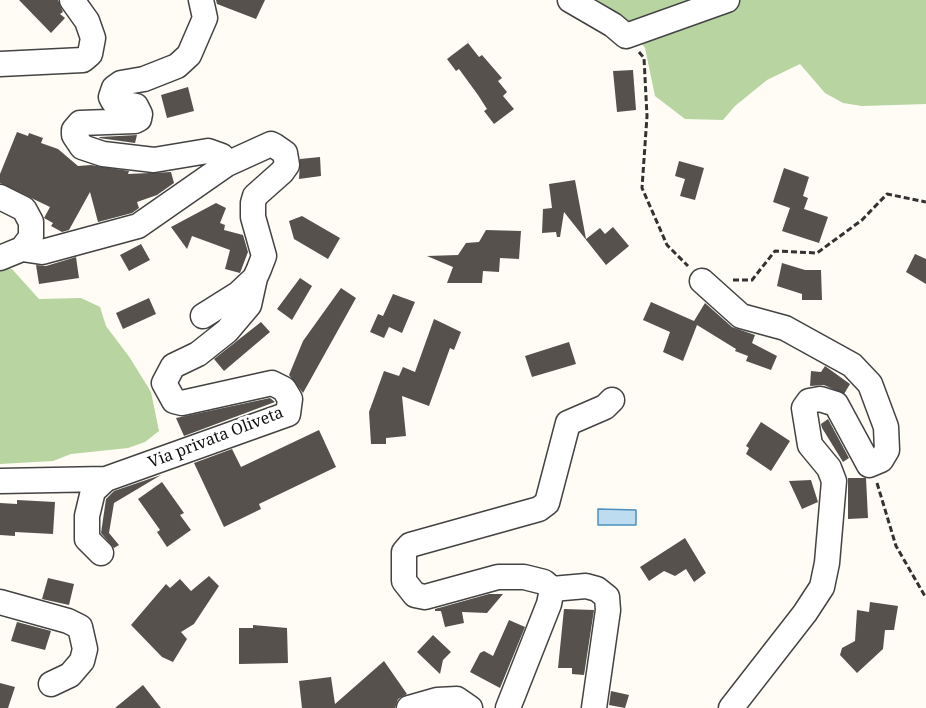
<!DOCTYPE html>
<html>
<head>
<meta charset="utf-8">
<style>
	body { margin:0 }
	canvas { display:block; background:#fefcf4 }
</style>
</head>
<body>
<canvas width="926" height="708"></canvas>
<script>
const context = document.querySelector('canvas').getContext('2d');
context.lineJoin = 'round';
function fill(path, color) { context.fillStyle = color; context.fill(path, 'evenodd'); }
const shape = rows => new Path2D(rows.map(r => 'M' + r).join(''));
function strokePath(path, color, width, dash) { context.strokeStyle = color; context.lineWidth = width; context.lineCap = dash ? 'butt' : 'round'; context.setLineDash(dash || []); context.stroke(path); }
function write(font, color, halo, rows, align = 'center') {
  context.font = font + ' "Noto Serif",serif'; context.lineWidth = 6; context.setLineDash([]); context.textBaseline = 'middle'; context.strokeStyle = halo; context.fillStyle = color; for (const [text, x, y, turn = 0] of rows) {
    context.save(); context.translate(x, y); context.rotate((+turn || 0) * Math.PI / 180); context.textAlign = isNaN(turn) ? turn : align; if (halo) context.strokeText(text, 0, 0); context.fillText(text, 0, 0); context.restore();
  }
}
fill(shape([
	[597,0,926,0,926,104,862,106,843,103,825,93,800,64,767,80,735,106,723,120,685,119,655,96,645,48,630,27],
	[0,266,12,269,39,299,81,298,100,307,106,326,130,358,151,392,159,431,145,442,128,448,71,454,53,461,0,464]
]), '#b7d4a1');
const water = shape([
	[598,509,636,510,636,525,598,525,598,509]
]);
fill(water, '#bddcf0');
strokePath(water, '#4c90bf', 1.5);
fill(shape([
	[19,0,58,0,63,12,60,14,65,18,51,33],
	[216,0,265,0,256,19,217,4],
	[468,43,479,57,482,55,502,78,498,81,507,92,503,96,514,109,494,124,484,111,487,109,478,95,459,69,456,71,447,59],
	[633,70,636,110,617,112,613,71],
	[188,87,194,111,167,118,161,95],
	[17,132,28,136,29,133,43,138,41,143,58,149,78,166,91,165,129,171,128,174,171,172,174,183,157,195,137,202,139,208,132,213,98,222,90,192,69,230,62,232,51,226,53,223,44,218,50,207,0,183,0,174],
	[137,135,135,143,99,138,100,137],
	[320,157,321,176,299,179,300,159],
	[679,161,704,168,695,200,680,196,685,179,675,176],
	[784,168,809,177,803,196,808,198,804,209,828,217,819,243,782,231,790,208,773,202],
	[575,180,586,239,600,228,605,234,613,227,629,246,606,265,564,212,560,237,557,237,556,232,542,233,543,209,552,208,549,184],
	[216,203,226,208,220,223,225,225,224,230,243,235,248,252,240,273,225,269,230,250,192,236,187,249,171,227],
	[302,216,340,238,328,259,294,239,289,221],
	[486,230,521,231,519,259,500,258,499,272,483,271,482,283,447,283,453,267,427,256,458,255,466,243,479,242],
	[141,244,150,260,129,271,120,255],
	[915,254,926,259,926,284,906,272],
	[76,257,79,278,39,284,36,265,46,266],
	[782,263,805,270,821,270,822,300,802,300,802,294,777,286],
	[300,278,312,286,292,320,277,309],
	[341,288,356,298,303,393,289,375,303,341],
	[393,294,415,302,402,333,389,327,384,338,370,332,378,314,383,316],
	[149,298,156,314,123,329,116,313],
	[651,302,694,321,705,303,732,327,755,335,752,343,777,356,771,370,746,361,748,356,735,351,736,349,697,325,683,361,663,352,670,332,643,320],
	[434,319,461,332,454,350,450,348,429,406,402,396,406,436,386,438,386,444,371,444,369,412,384,371,399,376,403,367,415,372],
	[261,322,270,332,224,371,214,359],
	[569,342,576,364,532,377,525,356],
	[825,366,850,384,844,394,824,385,810,386,811,371,821,372],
	[270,398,275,402,184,436,176,418],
	[828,419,849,458,843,462,822,428,821,424],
	[761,422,790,441,771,471,746,454,749,448,746,446],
	[319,430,336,467,259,504,261,509,224,527,194,463,232,449,241,467],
	[161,475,114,503,109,533,119,545,114,548,101,533,106,499,114,491],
	[848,478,866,478,868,518,848,519],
	[811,480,818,502,802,509,789,481],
	[162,482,184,513,180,515,191,530,167,547,157,532,160,530,138,499],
	[17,500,55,502,53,534,15,532,15,536,0,535,0,503,17,504],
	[685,538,706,573,694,582,686,569,675,576,664,571,649,581,640,567],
	[209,576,219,586,194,624,181,632,187,639,173,662,162,657,131,625,166,584,170,588,180,579,191,591],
	[48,578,74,584,69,605,42,599],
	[489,594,503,594,487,613,462,612,464,623,445,627,441,611,435,611,435,609],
	[870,602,898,606,894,630,885,630,883,649,857,673,840,655,842,648,855,641,857,610,869,612],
	[564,609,594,610,584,675,572,674,572,668,558,668],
	[509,620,525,627,500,688,470,672,480,653,484,651,493,656],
	[17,622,51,631,45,650,11,641],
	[253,625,287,628,288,663,239,664,239,628,253,628],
	[433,635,451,652,443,660,440,674,417,652],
	[384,661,407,694,398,699,395,708,302,708,299,681,331,677,335,704],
	[0,683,15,687,8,708,0,708],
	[143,685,161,708,115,708],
	[611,691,629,695,625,708,609,705]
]), '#57514d');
const minor = shape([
	[201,0,205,18,189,55,177,66,144,79,121,83,114,88,111,97,113,101,136,106,140,114,139,119,135,121,80,123,74,130,74,135,82,147,103,154,154,160,208,151,222,156,227,164],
	[570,0,613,25,626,36,727,0],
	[0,64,83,60,90,54,93,38,87,21,72,0],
	[0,197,24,209,31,222,31,237,22,249,0,258],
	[22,249,42,252,138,226,227,164,271,144,275,146,285,153,287,165,282,172,255,196,253,203,253,217,264,256,259,269,255,278,238,294,203,316],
	[702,281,741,316,785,328,852,365,870,384,886,427,887,450,881,460,869,465,836,404,820,399,809,401,804,408,810,445,829,468,834,481,827,563,822,587,805,613,731,708],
	[0,481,106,479],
	[101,553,87,539,87,516,93,491,106,479,288,414,290,399,284,389,272,383,182,403,174,401,164,383,173,366,198,354,227,331,249,305,255,278],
	[552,589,586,586,597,589,607,597,608,610,594,708],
	[0,602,68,621,80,627,85,649,82,661,70,675,51,684],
	[409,708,437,700,457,699,470,708],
	[508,708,549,604,552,589,544,582,524,577,498,577,425,597,415,595,404,581,404,552,410,545,539,509,547,503,568,423,605,407,612,400]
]);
strokePath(minor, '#434343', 27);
strokePath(shape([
	[639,52,644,58,647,116,642,188,667,245,688,266],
	[733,280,752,280,775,251,817,253,862,220,887,194,926,202],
	[877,483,896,546,926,598]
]), '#323232', 3, [6, 3]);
strokePath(minor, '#fff', 24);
write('16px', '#101010', '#fff', [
	["Via privata Oliveta",216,438,-21]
]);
</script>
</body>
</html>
